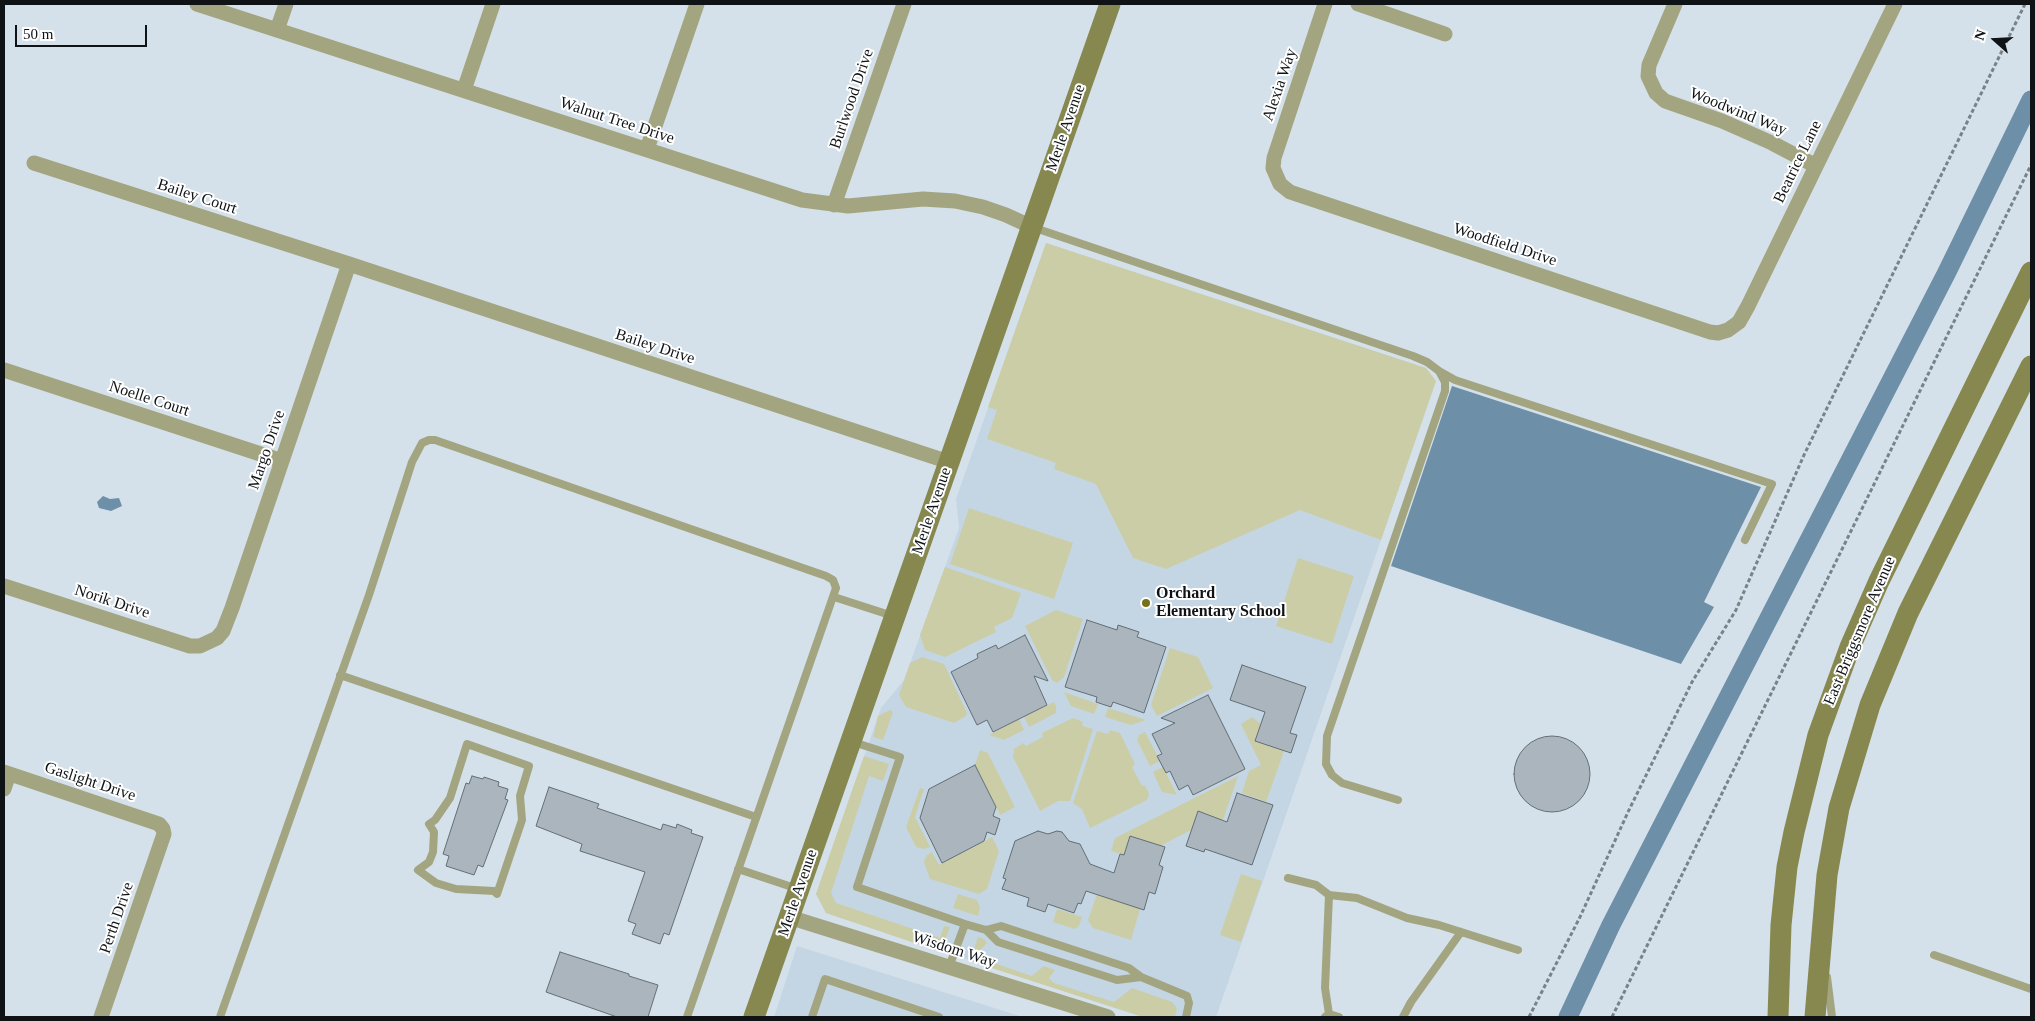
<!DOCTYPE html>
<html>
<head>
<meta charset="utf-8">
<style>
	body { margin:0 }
	#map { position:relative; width:2035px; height:1021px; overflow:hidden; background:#d5e1ea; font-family:"Times New Roman",serif }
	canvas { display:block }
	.frame { position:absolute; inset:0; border:5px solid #0f1316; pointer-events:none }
	.north { position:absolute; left:1970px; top:15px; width:50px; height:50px; -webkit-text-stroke:4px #fff; paint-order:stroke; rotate:289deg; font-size:14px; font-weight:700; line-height:20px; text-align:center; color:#0f1316 }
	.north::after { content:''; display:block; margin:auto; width:18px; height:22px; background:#0f1316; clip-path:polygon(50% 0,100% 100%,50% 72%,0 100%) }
	.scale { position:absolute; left:15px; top:25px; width:132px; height:22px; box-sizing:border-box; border:2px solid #0f1316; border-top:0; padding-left:6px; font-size:15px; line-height:18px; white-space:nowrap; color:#0f1316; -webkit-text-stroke:4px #fff; paint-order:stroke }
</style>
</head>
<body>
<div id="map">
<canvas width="2035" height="1021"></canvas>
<div class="frame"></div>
<div class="north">N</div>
<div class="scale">50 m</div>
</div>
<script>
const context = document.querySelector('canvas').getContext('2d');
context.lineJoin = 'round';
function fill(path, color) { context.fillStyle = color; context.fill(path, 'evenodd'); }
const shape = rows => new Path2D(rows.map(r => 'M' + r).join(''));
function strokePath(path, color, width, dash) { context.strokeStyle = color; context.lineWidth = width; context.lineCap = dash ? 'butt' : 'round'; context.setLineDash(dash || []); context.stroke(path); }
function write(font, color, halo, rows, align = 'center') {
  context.font = font + ' "Times New Roman",serif'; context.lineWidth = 4; context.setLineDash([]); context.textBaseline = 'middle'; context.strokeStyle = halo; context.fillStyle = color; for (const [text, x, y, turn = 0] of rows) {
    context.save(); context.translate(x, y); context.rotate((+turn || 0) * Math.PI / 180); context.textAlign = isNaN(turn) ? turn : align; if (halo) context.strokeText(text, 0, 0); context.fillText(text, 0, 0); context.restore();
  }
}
fill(shape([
	[1046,243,1426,368,1436,381,1216,1017,1143,1017,826,913,816,894,881,708,904,680,959,528,956,499],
	[797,946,1023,1017,774,1017]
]), '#c4d6e4');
fill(shape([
	[1046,243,1426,368,1436,381,1381,540,1300,510,1166,569,1133,558,1096,484,1054,469,1056,463,987,439,997,410,988,407],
	[969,508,1073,543,1054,599,950,564],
	[1298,558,1354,576,1332,644,1276,626],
	[945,567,1021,593,1012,618,994,627,996,632,945,657,925,650,920,635],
	[1056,610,1083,619,1064,677,1057,683,1052,680,1025,626],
	[1170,648,1198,657,1213,688,1157,716,1151,705],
	[922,657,944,664,967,713,966,716,954,723,906,707,899,695,910,663],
	[1064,692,1098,704,1094,714,1071,706],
	[1054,702,1056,706,1056,713,1029,727,1024,717],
	[1108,708,1146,720,1131,725,1105,717],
	[890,710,893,712,883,740,873,737,878,716],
	[1252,717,1261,724,1255,741,1284,751,1266,802,1242,793,1249,771,1261,765,1241,724],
	[1073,718,1083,722,1082,726,1093,729,1070,801,1058,801,1040,811,1013,757,1014,749,1023,743,1026,746,1043,737,1042,733],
	[1019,719,1024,730,1004,740,989,735],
	[1110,730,1120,733,1135,764,1132,767,1142,786,1145,785,1149,794,1147,800,1090,828,1082,809,1073,803,1097,731,1108,734],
	[1145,732,1160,761,1150,766,1137,740,1139,735],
	[980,750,988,753,1015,807,1000,815,975,765],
	[864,756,889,764,883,781,869,776,831,893,836,903,940,938,944,926,950,927,941,952,826,913,816,894],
	[1163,767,1177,795,1162,792,1153,772],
	[1238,776,1217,837,1221,839,1217,853,1205,849,1216,818,1198,811,1191,830,1160,846,1124,855,1111,851,1115,838],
	[920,788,924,789,915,817,930,847,924,849,916,847,906,827],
	[992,837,999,851,987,889,979,894,930,879,924,862,927,855,932,852,939,865],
	[1241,874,1262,881,1241,942,1220,935],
	[1103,877,1140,909,1131,940,1093,928,1088,920],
	[958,894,977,900,980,908,978,916,953,908],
	[1057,909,1082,917,1079,926,1075,929,1053,922],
	[978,937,984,939,987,943,978,952,982,959,1032,976,1044,966,1055,970,1049,978,1054,983,1114,1002,1132,988,1172,1002,1177,1008,1175,1017,1143,1017,970,961]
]), '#cbcda7');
fill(shape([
	[1452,386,1761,487,1704,602,1714,607,1681,664,1391,566],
	[103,496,110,499,119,498,122,506,111,511,99,508,97,502]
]), '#6d8fa8');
strokePath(shape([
	[1568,1017,1611,925,1947,272,2031,100]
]), '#6d8fa8', 19);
const building = shape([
	[1087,620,1117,630,1118,625,1139,632,1137,637,1166,647,1144,713,1113,702,1111,707,1096,702,1097,697,1065,687,1087,620],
	[1025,635,1048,681,1034,676,1047,705,993,732,987,720,977,725,951,672,978,658,977,654,996,645,998,649,1025,635],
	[1242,665,1306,687,1290,733,1297,735,1291,753,1255,741,1265,712,1230,700,1242,665],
	[1208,695,1245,769,1193,795,1188,785,1179,790,1170,771,1166,773,1157,756,1162,754,1152,734,1175,723,1161,718,1208,695],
	'1514 774a38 38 0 1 1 76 0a38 38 0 1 1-76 0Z',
	[975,765,996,807,993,816,1000,819,995,835,987,832,984,841,942,863,920,818,929,789,975,765],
	[472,776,483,779,484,777,499,782,498,786,508,789,505,799,508,800,483,867,478,865,474,875,446,866,449,856,443,854,466,783,469,784,472,776],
	[549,787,599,804,597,808,661,830,663,824,676,828,677,824,692,830,691,833,703,837,669,935,664,933,660,944,632,934,636,924,628,921,645,872,580,851,582,844,536,826,549,787],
	[1237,793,1273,805,1252,865,1205,849,1204,852,1186,846,1198,811,1227,822,1237,793],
	[1038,831,1048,834,1057,831,1062,832,1069,841,1080,844,1090,864,1114,873,1120,854,1124,855,1130,836,1165,847,1159,865,1163,867,1155,894,1149,892,1144,910,1086,891,1081,904,1078,903,1074,913,1048,904,1045,912,1027,906,1029,898,1002,889,1006,879,1003,878,1015,841,1038,831],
	[560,952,629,974,629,976,658,985,648,1017,617,1017,546,992,560,952]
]);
fill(building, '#aab5be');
strokePath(building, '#636e75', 1);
strokePath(shape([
	[1529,1017,1580,917,1629,810,1692,682,1736,610,1804,455,2025,4],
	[1612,1017,2031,165]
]), '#798288', 3, [4, 2.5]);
strokePath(shape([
	[1032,227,1413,356,1427,362,1439,371,1445,382,1445,391,1327,736,1326,764,1332,775,1342,783,1398,800],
	[1439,371,1455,380,1772,484,1745,540],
	[834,597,893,616],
	[340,675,756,817],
	[853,742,900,757,857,887,965,924,949,967],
	[467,744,529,766,520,796,522,820,497,894,494,891,456,889,436,883,418,870,429,862,433,852,434,832,429,824,435,820,450,798,467,744],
	[738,869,798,889],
	[1288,878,1316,885,1329,895,1325,988,1329,1014,1325,1017],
	[1329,895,1357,898,1407,918,1439,925,1518,950],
	[965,924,986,930,1001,926,1129,968,1141,977,1187,996,1189,1003,1186,1017],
	[986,930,998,942,1117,980,1141,977],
	[1934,955,2031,989],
	[1827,977,1832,1017],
	[1329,1014,1339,1017],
	[220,1017,369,595,412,462,422,443,429,440,435,440,826,576,833,580,836,588,687,1017],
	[812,1017,825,979,939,1017],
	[1403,1017,1411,1002,1461,932]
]), '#a3a580', 8);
strokePath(shape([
	[197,4,802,200,848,206,923,199,955,201,983,207,1006,215,1032,227],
	[1325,4,1274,158,1273,168,1280,184,1290,192,1710,332,1718,333,1728,330,1739,322,1748,306,1895,4],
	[1358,4,1445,34],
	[1675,4,1649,65,1648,76,1656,93,1665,101,1722,121,1772,143,1816,166],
	[277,30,286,4],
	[464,90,493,4],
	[647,149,697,4],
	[34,163,349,264,949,462],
	[834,205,904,4],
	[4,370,282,461],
	[4,586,190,646,200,646,217,638,223,631,232,608,349,264],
	[4,772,159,824,163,829,164,834,101,1017],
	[4,789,9,774],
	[789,917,1108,1017]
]), '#a3a580', 15);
strokePath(shape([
	[754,1017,1110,4],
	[1778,1017,1781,925,1787,867,1794,832,1818,735,1850,647,1879,581,2031,272],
	[1815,1017,1827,875,1839,808,1870,705,1908,613,2031,366]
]), '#86884f', 21);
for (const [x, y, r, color] of [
	[1146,603,5,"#737318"]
]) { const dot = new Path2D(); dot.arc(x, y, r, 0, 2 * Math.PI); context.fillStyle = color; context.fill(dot); strokePath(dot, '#fff', 2); }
write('16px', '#0f1316', '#fff', [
	["Alexia Way",1280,85,-71],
	["Burlwood Drive",852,99,-71],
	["Woodwind Way",1738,112,22],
	["Walnut Tree Drive",617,121,18],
	["Merle Avenue",1066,128,-71],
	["Beatrice Lane",1798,162,-64],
	["Bailey Court",197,197,18],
	["Woodfield Drive",1505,245,18],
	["Bailey Drive",655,347,18],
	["Noelle Court",149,399,18],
	["Margo Drive",267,450,-71],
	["Merle Avenue",932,511,-71],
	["Norik Drive",112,602,18],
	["East Briggsmore Avenue",1860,631,-67],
	["Gaslight Drive",90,782,18],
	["Merle Avenue",798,893,-71],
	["Perth Drive",117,918,-71],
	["Wisdom Way",954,950,18]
]);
write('bold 16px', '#0f1316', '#fff', [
	["Orchard",1156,594],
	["Elementary School",1156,612]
], 'left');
</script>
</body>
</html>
